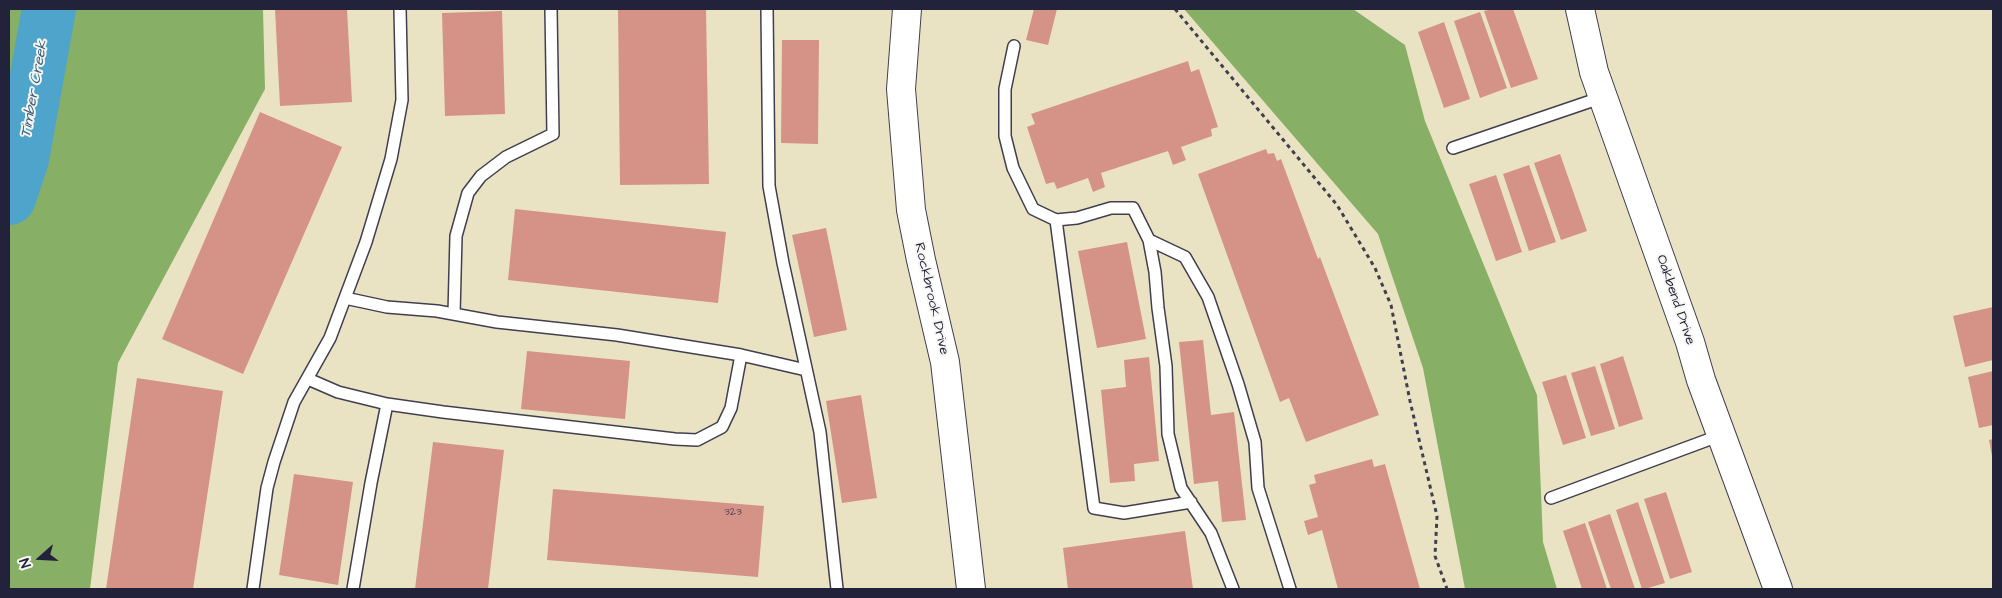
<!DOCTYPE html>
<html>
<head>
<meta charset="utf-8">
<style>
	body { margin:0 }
	#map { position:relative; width:2002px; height:598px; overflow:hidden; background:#eae3c3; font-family:"Architects Daughter",sans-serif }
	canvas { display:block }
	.frame { position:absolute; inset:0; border:10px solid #22223b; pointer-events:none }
	.north { position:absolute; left:15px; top:533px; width:50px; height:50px; -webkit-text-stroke:4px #f6f6f2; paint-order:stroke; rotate:251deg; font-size:14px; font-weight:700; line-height:20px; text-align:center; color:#22223b }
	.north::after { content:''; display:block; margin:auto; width:18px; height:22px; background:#22223b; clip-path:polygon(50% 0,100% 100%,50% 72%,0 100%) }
</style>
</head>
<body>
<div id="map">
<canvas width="2002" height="598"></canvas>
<div class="frame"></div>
<div class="north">N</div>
</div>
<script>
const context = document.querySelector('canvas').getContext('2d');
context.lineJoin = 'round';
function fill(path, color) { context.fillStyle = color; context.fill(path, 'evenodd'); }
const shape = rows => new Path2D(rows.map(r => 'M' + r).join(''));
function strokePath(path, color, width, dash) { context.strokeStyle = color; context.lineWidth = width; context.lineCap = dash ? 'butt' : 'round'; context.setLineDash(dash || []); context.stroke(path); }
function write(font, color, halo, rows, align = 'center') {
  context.font = font + ' "Architects Daughter",sans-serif'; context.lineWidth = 4; context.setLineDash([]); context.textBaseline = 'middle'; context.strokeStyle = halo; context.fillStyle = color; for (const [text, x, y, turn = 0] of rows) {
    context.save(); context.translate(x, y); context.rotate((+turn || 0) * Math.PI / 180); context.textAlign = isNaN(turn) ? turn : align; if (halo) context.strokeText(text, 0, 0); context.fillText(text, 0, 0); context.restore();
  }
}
fill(shape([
	[9,9,263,9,265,89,118,363,90,589,9,589],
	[1184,9,1353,9,1405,45,1425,121,1537,395,1543,542,1557,589,1465,589,1423,368,1378,234]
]), '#87b066');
strokePath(shape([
	[9,198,22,159,49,9]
]), '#4ea4ca', 54);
fill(shape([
	[275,9,347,9,352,102,280,106],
	[618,9,706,9,709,184,620,185],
	[1034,9,1057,9,1048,45,1026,40],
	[1492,9,1513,9,1538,79,1511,88,1484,11],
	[502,11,505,114,445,116,442,13],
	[1480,12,1507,88,1480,98,1454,21],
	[1444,22,1470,99,1444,108,1418,32],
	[782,40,819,40,818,144,781,143],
	[1188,61,1191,72,1199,69,1218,127,1211,129,1212,136,1181,147,1186,160,1173,165,1168,151,1101,173,1105,187,1093,192,1088,178,1057,189,1054,182,1046,184,1027,127,1035,124,1031,114],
	[260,112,342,147,243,374,162,339],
	[1266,149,1268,154,1274,153,1277,161,1281,159,1318,259,1320,257,1379,415,1306,442,1289,398,1280,402,1198,174],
	[1560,154,1587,231,1561,240,1534,163],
	[1529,165,1556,242,1529,251,1503,174],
	[1496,175,1522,252,1496,261,1469,184],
	[515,209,726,232,718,303,508,280],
	[826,228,847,330,814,337,792,235],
	[1127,242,1146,339,1097,348,1078,251],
	[1993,307,1993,360,1965,367,1953,316],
	[1203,340,1211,415,1234,412,1246,520,1222,522,1218,481,1194,484,1179,342],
	[527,351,630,361,625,419,521,409],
	[1623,356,1643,419,1619,427,1600,364],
	[1149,357,1159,461,1134,464,1135,481,1110,483,1101,390,1126,387,1124,360],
	[1595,366,1615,429,1591,436,1571,373],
	[1993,371,1993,425,1979,428,1968,377],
	[1566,375,1586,438,1563,445,1542,382],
	[137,378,223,391,193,589,106,589],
	[861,395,877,498,842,503,826,401],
	[1993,439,1993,456,1992,456,1989,440],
	[433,442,504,450,488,589,415,589],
	[1372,459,1374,467,1385,464,1420,589,1338,589,1322,530,1308,535,1304,521,1318,517,1309,485,1316,483,1314,475],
	[294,474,353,482,338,585,279,575],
	[553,489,764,506,758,577,547,560],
	[1666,492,1692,572,1670,579,1644,499],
	[1638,502,1665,583,1645,589,1642,589,1616,510],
	[1610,514,1635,589,1611,589,1588,522],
	[1585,523,1607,589,1582,589,1563,531],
	[1185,531,1193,589,1068,589,1063,548]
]), '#d59286');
const service = shape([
	[767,9,769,186,783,263,820,432,837,589],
	[1014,46,1005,89,1005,136,1013,168,1033,209,1056,220,1077,218,1111,208,1133,208,1149,240,1155,272,1158,308,1166,366,1168,434,1181,488,1211,533,1233,589],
	[1453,148,1603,97],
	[1056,220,1094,508,1124,513,1191,502],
	[1149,240,1185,257,1208,297,1238,384,1255,442,1258,488,1290,589],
	[345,298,387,307,437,311,497,322,617,335,741,355,806,370],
	[454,314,456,236,468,193,481,176,506,157,553,134,551,9],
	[308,379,338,392,387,404,443,412,675,439,697,440,722,427,731,408,741,355],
	[1551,498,1721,435],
	[253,589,267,488,274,462,294,402,330,338,366,242,391,159,402,100,400,9],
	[353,589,371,483,387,404]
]);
const tertiary = shape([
	[907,9,901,89,911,210,921,260,945,362,971,589],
	[1580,9,1594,72,1690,342,1701,380,1778,589]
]);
strokePath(service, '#403f4f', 14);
strokePath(tertiary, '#403f4f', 30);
strokePath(shape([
	[1175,9,1337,205,1375,268,1391,305,1410,401,1437,516,1435,556,1447,589]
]), '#403f4f', 3, [4, 4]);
strokePath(service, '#fff', 11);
strokePath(tertiary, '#fff', 28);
write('11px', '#4f3e4e', null, [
	["323",733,513]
]);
write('14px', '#22223b', '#f6f6f2', [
	["Rockbrook Drive",931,299,77],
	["Oakbend Drive",1675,300,71]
]);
write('italic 15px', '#365c7b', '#f6f6f2', [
	["Timber Creek",35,89,-80]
]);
</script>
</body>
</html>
